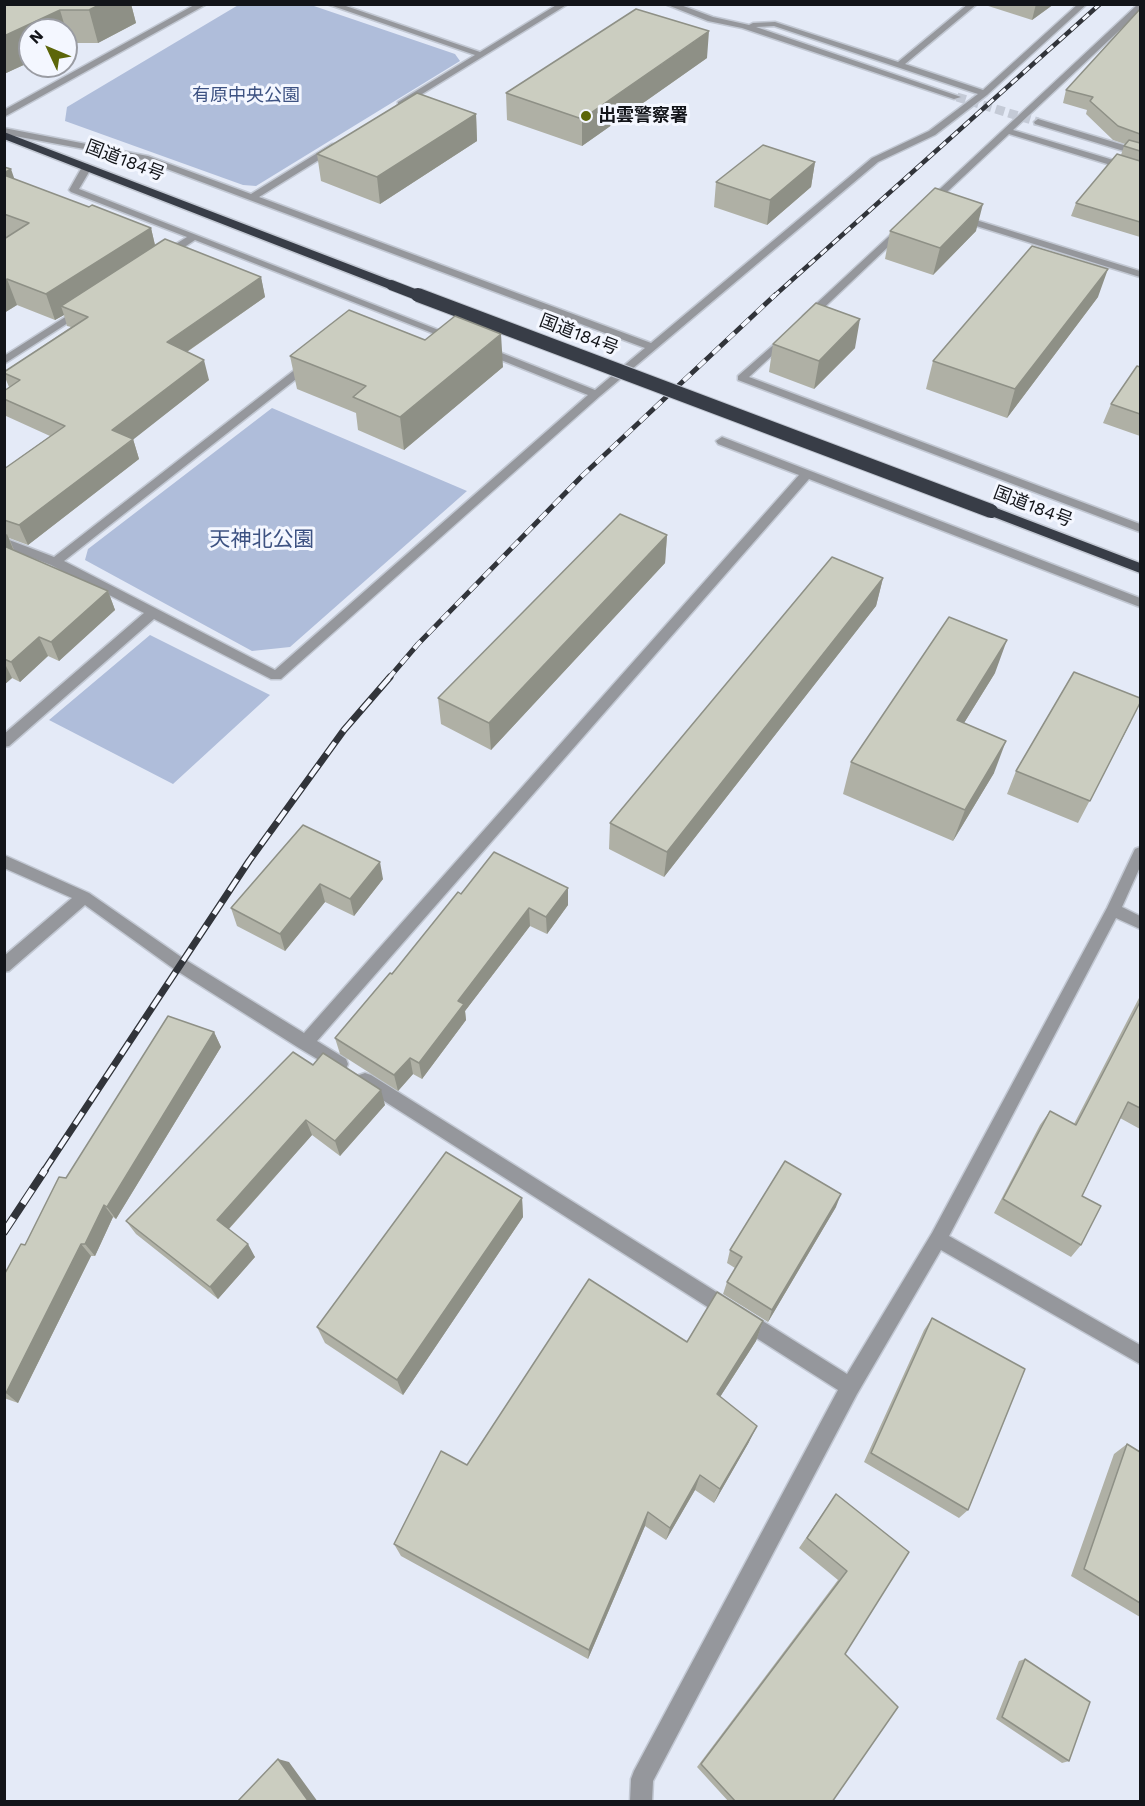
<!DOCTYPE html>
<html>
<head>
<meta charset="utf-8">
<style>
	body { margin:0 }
	#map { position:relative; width:1145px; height:1806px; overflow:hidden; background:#e4eaf7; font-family:"Work Sans",sans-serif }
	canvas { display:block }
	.frame { position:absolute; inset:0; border:6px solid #121419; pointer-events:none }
	.north { position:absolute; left:18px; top:18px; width:60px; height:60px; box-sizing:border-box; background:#f4f7ff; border:2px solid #9a9ca3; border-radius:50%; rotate:314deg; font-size:16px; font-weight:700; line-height:24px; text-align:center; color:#121419 }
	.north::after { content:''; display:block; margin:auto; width:21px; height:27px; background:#5c6609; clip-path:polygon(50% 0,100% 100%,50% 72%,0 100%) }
</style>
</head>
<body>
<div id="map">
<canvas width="1145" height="1806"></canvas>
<div class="frame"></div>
<div class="north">N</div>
</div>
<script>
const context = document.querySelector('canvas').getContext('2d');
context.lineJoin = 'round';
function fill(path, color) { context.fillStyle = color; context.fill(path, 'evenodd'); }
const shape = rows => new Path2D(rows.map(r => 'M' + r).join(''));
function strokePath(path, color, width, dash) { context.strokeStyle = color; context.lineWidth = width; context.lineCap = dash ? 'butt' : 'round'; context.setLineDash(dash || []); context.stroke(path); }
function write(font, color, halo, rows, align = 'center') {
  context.font = font + ' "Work Sans","Noto Sans JP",sans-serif'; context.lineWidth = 6; context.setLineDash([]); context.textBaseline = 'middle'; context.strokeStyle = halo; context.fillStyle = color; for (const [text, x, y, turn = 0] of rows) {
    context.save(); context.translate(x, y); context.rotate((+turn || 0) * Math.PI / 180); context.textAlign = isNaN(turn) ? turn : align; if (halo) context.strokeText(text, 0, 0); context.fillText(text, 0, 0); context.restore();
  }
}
fill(shape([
	[240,4,311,5,455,54,460,61,256,186,243,185,65,121,67,107],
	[272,408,467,491,290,647,252,651,85,560,88,549],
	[150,635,270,695,173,784,49,720]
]), '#afbdda');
strokePath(shape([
	[957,97,1038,122]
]), '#c4cad6', 9, [9, 4.5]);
const minor = shape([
	[196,4,207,4,4,117,4,110,196,4],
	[327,4,340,4,480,52,558,4,568,4,401,107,398,106,398,102,475,55,327,4],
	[665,4,678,4,713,17,749,25,753,23,775,22,898,62,968,4,977,4,905,64,983,90,1078,4,1087,4,987,95,935,135,878,162,600,396,281,679,271,679,154,619,9,746,4,747,4,734,144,613,51,565,4,547,4,538,54,557,306,361,314,361,314,365,64,561,275,670,588,395,481,352,481,348,489,348,595,390,645,348,143,160,4,134,4,128,148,156,251,194,332,144,338,144,338,148,259,197,651,343,872,158,929,131,978,94,774,26,756,27,961,97,954,99,742,28,708,21,665,4],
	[1137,5,1140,5,1140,11,1013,130,1140,168,1140,174,1009,134,933,205,927,205,927,201,1137,5],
	[1038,119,1140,150,1140,156,1035,124,1034,122,1038,119],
	[87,164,92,167,79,189,459,338,458,340,450,340,195,240,168,258,160,258,160,254,187,237,71,192,69,190,82,167,87,164],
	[960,215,1140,271,1140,277,957,220,955,218,960,215],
	[900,226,908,228,811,320,803,320,803,316,900,226],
	[81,307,85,308,85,312,4,364,4,356,81,307],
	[787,333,792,336,791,338,749,377,1140,524,1140,532,738,380,738,376,787,333],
	[722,437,1140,598,1140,607,809,479,317,1041,346,1059,348,1064,346,1069,340,1071,334,1069,299,1048,174,969,85,905,9,971,4,972,4,956,72,898,4,868,4,855,89,893,184,959,304,1033,799,475,718,444,716,441,722,437],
	[1140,847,1140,867,1122,907,1140,916,1140,929,1116,918,949,1236,1140,1345,1140,1364,941,1250,857,1394,653,1781,652,1802,630,1802,631,1779,634,1771,838,1390,359,1085,357,1080,359,1075,365,1073,371,1075,847,1374,932,1233,1107,908,1135,849,1140,847]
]);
const highway = shape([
	[4,132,395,282,397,285,391,289,387,288,4,139,4,132],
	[991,506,1140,563,1140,573,986,514,984,511,986,508,991,506]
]);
strokePath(minor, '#c2c8d3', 3);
strokePath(highway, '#c2c8d3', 3);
fill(minor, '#95979c');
fill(highway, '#383d47');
const railFar3 = shape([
	[773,297,1100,4]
]);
const railFar2 = shape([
	[388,679,418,644,582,476,775,295]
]);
const railFar1 = shape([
	[44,1171,249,861,344,730,390,677]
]);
const rail = shape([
	[4,1232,45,1170]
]);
strokePath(railFar3, '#31343a', 4.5);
strokePath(railFar2, '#31343a', 5);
strokePath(railFar1, '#31343a', 7);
strokePath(rail, '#31343a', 8);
strokePath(railFar3, '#f4f7ff', 3, [8]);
strokePath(railFar2, '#f4f7ff', 4, [10]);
strokePath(railFar1, '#f4f7ff', 4.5, [14]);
strokePath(rail, '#f4f7ff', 6, [17]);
const highwayBridgeFar1 = shape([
	[391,285,422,297]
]);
const highwayBridge = shape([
	[418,295,991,511]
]);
strokePath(highwayBridgeFar1, '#c2c8d3', 12, []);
strokePath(highwayBridge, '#c2c8d3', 16, []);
strokePath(highwayBridgeFar1, '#383d47', 10);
strokePath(highwayBridge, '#383d47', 14);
fill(shape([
	[4,4,131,4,136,23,98,43,69,43,66,44,66,30,30,30,30,62,4,74],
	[982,4,1054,4,1032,20],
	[1140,9,1140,237,1071,216,1076,203,1121,155,1124,146,1125,144,1113,140,1086,114,1087,110,1063,103,1066,90],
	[707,58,582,146,507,120,506,93],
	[476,114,477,141,380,204,321,181,317,154],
	[815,162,811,187,767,225,714,207,716,182],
	[4,167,14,179,89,207,151,228,155,245,261,277,265,297,187,352,209,380,133,439,139,459,28,545,9,538,14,550,108,591,115,610,59,661,48,656,20,682,12,678,4,685,4,469,50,436,6,416,4,413,4,391,9,387,4,375,4,372,71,327,67,326,64,315,55,320,17,305,4,313,7,237,4,236],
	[890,231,976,231,933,275,885,259],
	[1098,297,1007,418,926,389,933,361],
	[773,344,855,348,814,389,769,372],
	[290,356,503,367,404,450,358,430,356,413,297,389],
	[1140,367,1140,436,1103,423,1111,404],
	[667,535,665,563,491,750,441,724,438,698],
	[883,578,876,606,664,877,609,849,610,823],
	[995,673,964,723,994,773,953,841,843,794,851,762],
	[1131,722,1078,823,1007,794,1016,771],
	[303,825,383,879,354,916,325,902,285,951,237,926,231,908],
	[568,888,568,905,547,934,530,926,465,1011,466,1020,422,1079,413,1074,398,1091,340,1054,335,1038,461,894],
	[1140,996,1140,1129,1120,1118,1082,1196,1081,1245,1071,1257,994,1213,1040,1125,1050,1111,1074,1124],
	[214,1032,221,1047,116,1219,113,1217,95,1256,91,1256,18,1403,4,1398,4,1275,25,1245,66,1178],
	[313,1065,385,1105,340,1156,312,1135,229,1229,255,1257,218,1299,136,1234,126,1221],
	[522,1198,523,1217,403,1395,325,1343,317,1327],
	[836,1207,768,1322,723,1294,727,1282,735,1268,727,1263,730,1250],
	[932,1318,968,1510,959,1518,864,1462,924,1330],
	[763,1321,756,1341,720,1397,749,1442,714,1503,695,1490,666,1540,645,1526,588,1659,401,1556,394,1544,467,1465,687,1342],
	[1127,1444,1140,1452,1140,1617,1071,1576,1114,1454],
	[836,1494,909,1552,845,1654,832,1802,729,1802,697,1767,838,1580,799,1548],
	[1025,1659,1069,1761,1062,1763,996,1719,1019,1661]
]), '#afb0a5');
fill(shape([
	[101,4,131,4,136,23,98,43,89,10],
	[1036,4,1054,4,1032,20],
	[60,10,66,30,30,30,30,62,4,74,4,36],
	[66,30,69,43,66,44],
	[709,31,707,58,582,146,582,119],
	[476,114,477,141,380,204,377,177],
	[815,162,811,187,767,225,770,200],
	[11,169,20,195,4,181,4,173],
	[983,204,976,231,933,275,940,248],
	[151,228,157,254,61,306,64,315,55,320,46,294],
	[1108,269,1098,297,1007,418,1015,389],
	[261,277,265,297,172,362,167,342],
	[7,279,17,305,4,313,4,281],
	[860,319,855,348,814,389,819,361],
	[501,334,503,367,404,450,400,417],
	[204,360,209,380,125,446,133,439,139,459,28,545,19,525,112,430],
	[7,534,15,554,4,562,4,536],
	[667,535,665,563,491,750,489,723],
	[883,578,876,606,664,877,667,852],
	[108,591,115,610,59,661,51,642],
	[39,637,48,656,20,682,11,662],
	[1007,640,995,673,946,752,957,720],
	[4,662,12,678,4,685],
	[1006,741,994,773,953,841,965,810],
	[380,862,383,879,354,916,350,899],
	[320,884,325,902,285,951,280,934],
	[568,888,568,905,547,934,546,917],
	[529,908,530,926,465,1011,466,1020,422,1079,419,1063,458,1001],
	[214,1032,221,1047,116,1219,107,1207],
	[410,1058,413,1074,398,1091,394,1075],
	[381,1090,385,1105,340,1156,335,1141],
	[306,1120,312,1135,225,1233,217,1220],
	[841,1194,836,1207,768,1322,772,1310],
	[522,1198,523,1217,403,1395,397,1380],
	[104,1205,113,1217,95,1256,85,1244],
	[81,1244,91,1256,18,1403,6,1393],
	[248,1244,255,1257,218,1299,210,1287],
	[763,1321,756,1341,711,1411,717,1394],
	[757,1426,749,1442,714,1503,720,1489],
	[700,1475,695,1490,666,1540,670,1528],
	[648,1512,645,1526,588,1659,589,1650],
	[278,1759,289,1762,318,1802,309,1802]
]), '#8e9086');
const building = shape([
	[4,4,101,4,89,10,60,10,4,36,4,4],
	[636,9,709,31,582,119,506,93,636,9],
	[1140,9,1140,134,1118,126,1090,101,1093,97,1066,90,1140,9],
	[417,93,476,114,377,177,317,154,417,93],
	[1129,140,1140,143,1140,151,1124,146,1129,140],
	[763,145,815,162,770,200,716,182,763,145],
	[1117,154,1140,161,1140,222,1076,203,1117,154],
	[4,167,11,169,4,173,4,167],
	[4,175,89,207,92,205,151,228,46,294,7,279,4,281,4,239,29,223,4,214,4,175],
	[935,188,983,204,940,248,890,231,935,188],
	[165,239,261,277,167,342,204,360,112,430,133,439,19,525,4,520,4,469,65,426,4,399,4,391,20,380,4,373,4,372,88,317,61,306,165,239],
	[1032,246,1108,269,1015,389,933,361,1032,246],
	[816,303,860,319,819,361,773,344,816,303],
	[349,310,425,340,455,316,501,334,400,417,353,397,366,386,290,356,349,310],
	[1137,366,1140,367,1140,414,1111,404,1137,366],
	[620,514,667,535,489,723,438,698,620,514],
	[4,546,108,591,51,642,39,637,11,662,4,659,4,546],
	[832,557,883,578,667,852,610,823,832,557],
	[949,617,1007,640,957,720,1006,741,965,810,851,762,949,617],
	[1074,672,1140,698,1140,703,1090,801,1016,771,1074,672],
	[303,825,380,862,350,899,320,884,280,934,231,908,303,825],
	[494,852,568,888,546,917,529,908,458,1001,464,1004,419,1063,410,1058,394,1075,335,1038,390,973,392,974,458,892,461,894,494,852],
	[1140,1002,1140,1108,1128,1102,1082,1196,1101,1206,1081,1245,1003,1199,1050,1111,1076,1125,1140,1002],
	[168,1016,214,1032,107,1207,104,1205,85,1244,81,1244,6,1393,4,1393,4,1275,21,1244,25,1245,59,1177,66,1178,168,1016],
	[293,1052,313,1065,323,1053,381,1090,335,1141,306,1120,217,1220,248,1244,210,1287,126,1221,293,1052],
	[446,1152,522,1198,397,1380,317,1327,446,1152],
	[785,1161,841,1194,772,1310,727,1282,742,1257,730,1250,785,1161],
	[589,1279,687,1342,717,1292,763,1321,717,1394,757,1426,720,1489,700,1475,670,1528,648,1512,589,1650,394,1544,441,1451,467,1465,589,1279],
	[932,1318,1025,1369,968,1510,871,1453,932,1318],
	[1127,1444,1140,1452,1140,1603,1084,1569,1127,1444],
	[836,1494,909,1552,845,1654,898,1707,832,1802,736,1802,701,1764,847,1571,807,1538,836,1494],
	[1025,1659,1090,1702,1069,1761,1002,1717,1025,1659],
	[278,1759,309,1802,237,1802,278,1759]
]);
fill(building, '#cbcdc0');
strokePath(building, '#8e9086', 1.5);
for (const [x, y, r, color] of [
	[586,116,6,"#5c6609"]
]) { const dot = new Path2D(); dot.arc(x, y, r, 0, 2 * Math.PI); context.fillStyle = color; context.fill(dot); strokePath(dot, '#f4f7ff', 2); }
write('18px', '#3d5282', '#f4f7ff', [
	["有原中央公園",246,96]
]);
write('bold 18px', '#121419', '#f4f7ff', [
	["出雲警察署",598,116]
], 'left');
write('18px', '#121419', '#f4f7ff', [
	["国道184号",125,161,21],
	["国道184号",579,335,21],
	["国道184号",1033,507,21]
]);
write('21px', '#3d5282', '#f4f7ff', [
	["天神北公園",262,540]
]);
</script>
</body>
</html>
